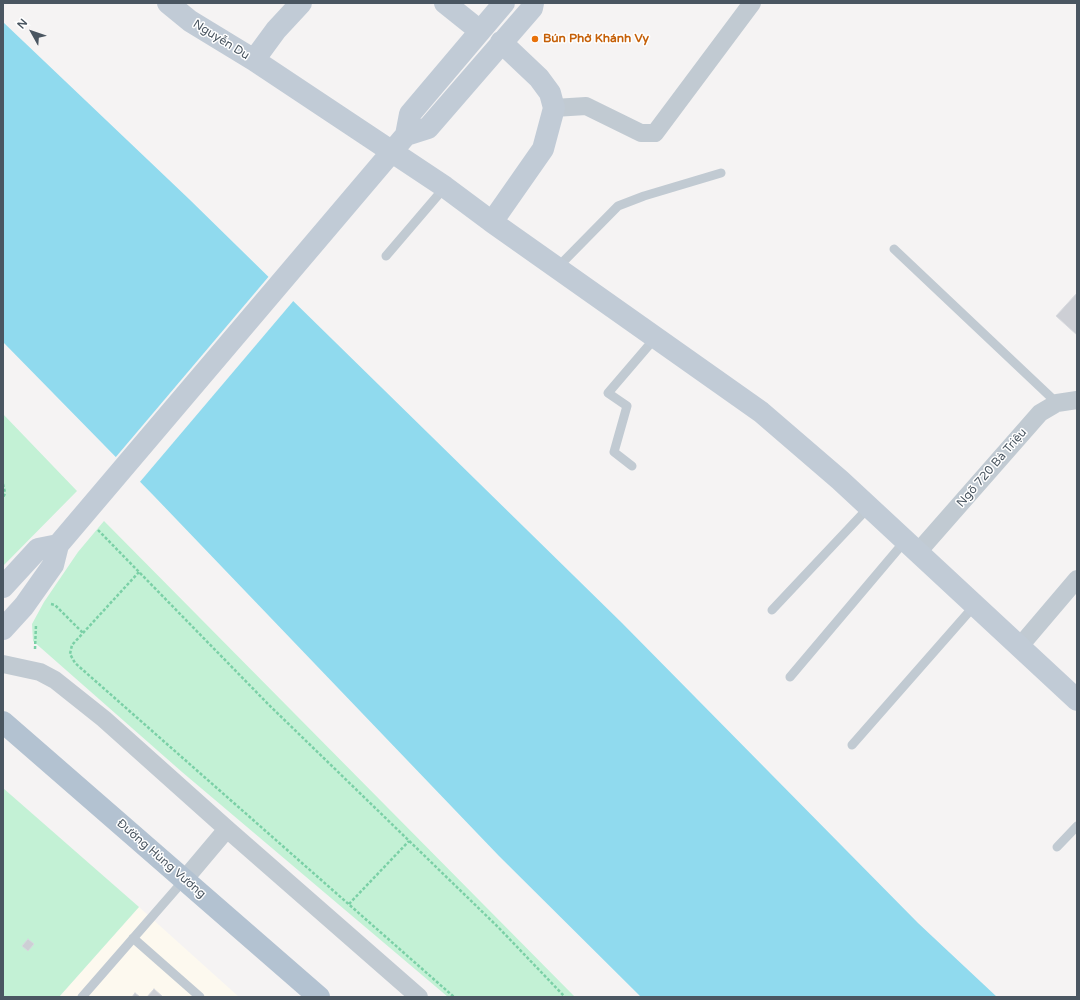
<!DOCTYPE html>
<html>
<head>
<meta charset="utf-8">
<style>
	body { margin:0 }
	#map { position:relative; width:1080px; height:1000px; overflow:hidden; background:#f5f3f3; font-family:"Varela Round",sans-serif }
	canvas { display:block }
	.frame { position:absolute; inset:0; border:4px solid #4a5661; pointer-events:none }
	.north { position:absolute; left:12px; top:12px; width:40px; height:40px; -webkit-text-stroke:3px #fff; paint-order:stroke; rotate:310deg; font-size:11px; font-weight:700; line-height:16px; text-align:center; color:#4a5661 }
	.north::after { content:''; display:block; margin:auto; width:14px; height:18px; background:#4a5661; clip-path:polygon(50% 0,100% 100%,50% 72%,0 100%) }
</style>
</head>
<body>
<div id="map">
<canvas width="1080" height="1000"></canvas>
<div class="frame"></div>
<div class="north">N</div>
</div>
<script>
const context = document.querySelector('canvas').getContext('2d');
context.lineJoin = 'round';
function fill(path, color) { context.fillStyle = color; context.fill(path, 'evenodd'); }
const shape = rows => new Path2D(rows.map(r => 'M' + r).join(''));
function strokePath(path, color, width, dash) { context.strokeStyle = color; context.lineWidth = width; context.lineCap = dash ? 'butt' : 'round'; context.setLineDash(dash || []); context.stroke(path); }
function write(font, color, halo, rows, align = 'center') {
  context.font = font + ' "Varela Round",sans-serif'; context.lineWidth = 3; context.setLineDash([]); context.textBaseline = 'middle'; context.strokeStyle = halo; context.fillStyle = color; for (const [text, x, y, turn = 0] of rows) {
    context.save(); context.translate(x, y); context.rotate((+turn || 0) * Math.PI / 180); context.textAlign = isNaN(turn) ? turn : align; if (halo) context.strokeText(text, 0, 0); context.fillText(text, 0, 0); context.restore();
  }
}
fill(shape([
	[139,907,239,997,59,997]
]), '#fdf9ef');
fill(shape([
	[3,414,77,491,3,566],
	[104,521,575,997,448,997,182,772,33,641,32,624,44,602,78,552],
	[3,788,139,907,59,997,3,997]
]), '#c3f1d5');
fill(shape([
	[3,22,189,199,622,623,918,923,997,997,641,997,499,856,154,496,3,342]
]), '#90daee');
fill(shape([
	[270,275,295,299,139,483,115,458]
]), '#f5f3f3');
const building = shape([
	[1077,293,1077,335,1056,316,1077,293],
	[28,939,34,944,28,951,22,946,28,939],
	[154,989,163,997,147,997,154,989],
	[135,993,140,997,132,997,135,993]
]);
fill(building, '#cdcfd5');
strokePath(building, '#d7d9de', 1);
strokePath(shape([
	[3,484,5,493,3,498],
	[98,530,269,705,498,927,565,997],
	[139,572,72,645,70,654,75,663,454,997],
	[51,604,55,605,83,633],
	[35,649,36,625],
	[349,904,409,841]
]), '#7ad0a6', 2.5, [3, 2]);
strokePath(shape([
	[894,249,1057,403],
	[386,256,445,187],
	[557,268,618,206,644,196,721,173],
	[632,466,614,452,627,406,608,393,656,337],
	[772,610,869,507],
	[790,677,905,541],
	[852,745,975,605],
	[1057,847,1077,826],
	[133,938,200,997],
	[82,997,184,880]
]), '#c1cad2', 9);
strokePath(shape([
	[554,108,586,106,641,133,655,133,752,3],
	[918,552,1040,413,1057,403,1077,400],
	[1020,646,1077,579],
	[3,664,40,672,55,680,104,719,227,829,419,997],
	[184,880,227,829]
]), '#c1cad2', 18);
strokePath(shape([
	[168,3,190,21,254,60,276,30,301,3],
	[445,3,480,31],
	[254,60,445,187,492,222,761,412,840,480,1077,700],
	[406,135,428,128,532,8,533,3],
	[492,222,543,149,554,108,550,93,539,78,501,42],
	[3,587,38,549,58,545],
	[3,629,24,606,53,565,58,545,406,135,410,114,504,3]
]), '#c1cbd6', 22);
strokePath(shape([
	[3,722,319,997]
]), '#b3c2d1', 22);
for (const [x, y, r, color] of [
	[535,39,4,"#e8710a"]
]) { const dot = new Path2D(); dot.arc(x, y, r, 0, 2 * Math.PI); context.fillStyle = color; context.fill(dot); strokePath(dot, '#fff', 1.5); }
write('bold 12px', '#c56008', '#fff', [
	["Bún Phở Khánh Vy",543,39]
], 'left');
write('12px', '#4a5661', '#fff', [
	["Nguyễn Du",221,40,32],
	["Ngõ 720 Bà Triệu",992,468,-49],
	["Đường Hùng Vương",161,859,41]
]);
</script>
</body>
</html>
